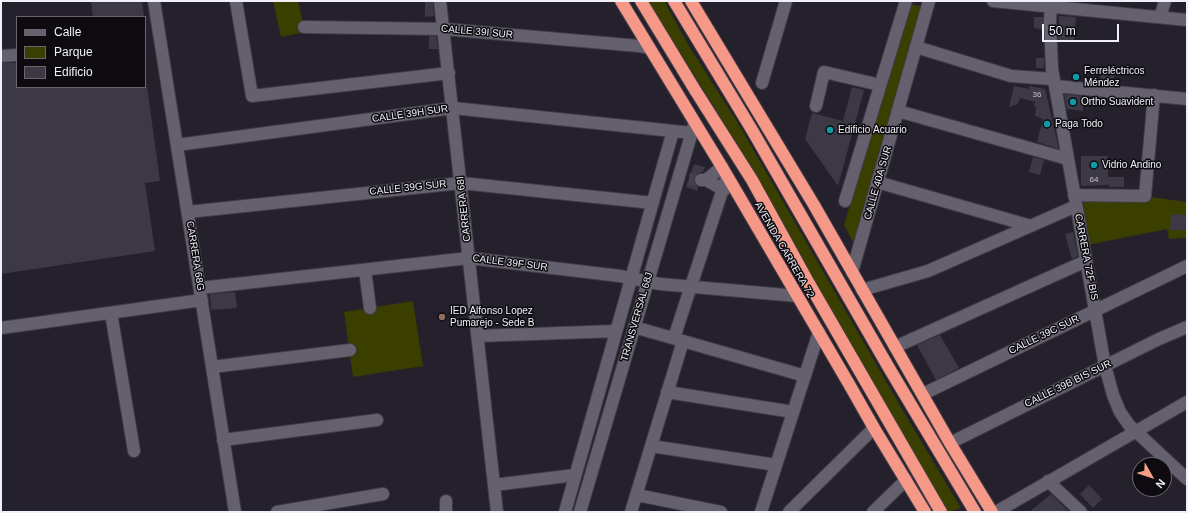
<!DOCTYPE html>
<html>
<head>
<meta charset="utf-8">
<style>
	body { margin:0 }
	#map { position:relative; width:1188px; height:513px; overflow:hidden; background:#24212c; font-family:Arial,sans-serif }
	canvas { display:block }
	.frame { position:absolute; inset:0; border:2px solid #f1eff7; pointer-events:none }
	.legend { position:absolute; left:16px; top:16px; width:130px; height:72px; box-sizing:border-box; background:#0d0b10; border:1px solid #68666c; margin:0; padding:5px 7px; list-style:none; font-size:12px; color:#f1eff7 }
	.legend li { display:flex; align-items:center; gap:8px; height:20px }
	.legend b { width:20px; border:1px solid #68666c }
	.north { position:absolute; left:1132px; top:457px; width:40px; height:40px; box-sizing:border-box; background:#0d0b10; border:1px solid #68666c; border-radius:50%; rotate:129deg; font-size:11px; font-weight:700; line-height:16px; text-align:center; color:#f1eff7 }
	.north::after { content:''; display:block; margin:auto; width:14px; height:18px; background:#f49e87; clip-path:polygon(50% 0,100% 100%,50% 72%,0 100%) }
	.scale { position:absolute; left:1042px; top:24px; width:77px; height:18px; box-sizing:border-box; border:2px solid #f1eff7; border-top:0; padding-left:5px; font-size:12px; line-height:14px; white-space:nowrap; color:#f1eff7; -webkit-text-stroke:3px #0d0b10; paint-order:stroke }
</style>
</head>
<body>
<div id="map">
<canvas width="1188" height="513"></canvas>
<div class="frame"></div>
<ul class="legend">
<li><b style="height:5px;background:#64606d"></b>Calle</li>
<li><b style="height:11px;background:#3a3f00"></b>Parque</li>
<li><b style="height:11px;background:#3c3844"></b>Edificio</li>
</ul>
<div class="north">N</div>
<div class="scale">50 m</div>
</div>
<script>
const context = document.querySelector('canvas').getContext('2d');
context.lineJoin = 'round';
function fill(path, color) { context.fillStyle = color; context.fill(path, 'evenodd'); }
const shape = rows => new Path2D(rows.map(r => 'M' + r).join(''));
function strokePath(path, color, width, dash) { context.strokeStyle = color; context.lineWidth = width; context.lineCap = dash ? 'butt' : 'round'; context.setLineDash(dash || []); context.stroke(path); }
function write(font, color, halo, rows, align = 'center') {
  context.font = font + ' Arial,sans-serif'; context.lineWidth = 3; context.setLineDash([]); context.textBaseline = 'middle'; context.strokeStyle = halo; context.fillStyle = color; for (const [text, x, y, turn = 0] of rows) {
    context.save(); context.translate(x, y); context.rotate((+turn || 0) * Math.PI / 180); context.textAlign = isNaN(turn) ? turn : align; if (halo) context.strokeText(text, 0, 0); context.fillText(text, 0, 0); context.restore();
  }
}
fill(shape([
	[273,1,298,1,305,32,281,37],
	[648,1,664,1,689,46,739,125,906,416,961,508,948,512,818,289,770,200,730,132],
	[909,4,923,7,854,244,844,225],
	[1151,197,1187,202,1187,238,1169,239,1167,229,1087,245,1083,201],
	[413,301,423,366,353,377,344,312]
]), '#3a3f00');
fill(shape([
	[91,1,142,1,144,17,93,17],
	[425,1,433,1,434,16,425,17],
	[1059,16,1076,17,1074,41,1058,40],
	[1034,17,1043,17,1043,29,1034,28],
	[429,36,436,36,438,49,429,49],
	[1036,58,1044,58,1044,68,1036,68],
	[1,63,17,63,17,87,147,87,160,181,145,183,155,251,1,274],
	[1101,70,1115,72,1113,84,1099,83],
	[1014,86,1029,89,1029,86,1045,89,1059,149,1037,142,1043,119,1035,116,1036,107,1034,107,1035,102,1020,98,1018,104,1009,107],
	[852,87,864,90,838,186,805,139,812,113,843,121],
	[1064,94,1083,96,1083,111,1067,109],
	[1081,156,1108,156,1108,177,1124,177,1124,187,1109,187,1109,185,1081,186],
	[1033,157,1044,160,1040,175,1029,172],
	[694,164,705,167,703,172,698,173,694,177,694,183,698,187,697,191,686,187],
	[1171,214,1187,215,1187,230,1170,230],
	[1073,232,1078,256,1072,259,1065,234],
	[235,292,237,308,211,310,210,294],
	[940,335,959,368,936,380,917,345],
	[1089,485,1102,499,1093,508,1080,494],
	[1051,494,1069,512,1029,512]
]), '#3c3844');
strokePath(shape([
	[689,179,701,180]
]), '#43404a', 12, [12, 6]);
const minor = shape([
	[154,1,235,512],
	[236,1,252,96,449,73],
	[440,1,497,512],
	[993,1,1187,20],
	[1051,1,1050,22,1052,69,1105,366,1113,395,1120,412,1129,425,1187,479],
	[1160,17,1165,1],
	[304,27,444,29,639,46,649,48],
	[916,47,1011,76,1053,79],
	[1,56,17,55],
	[762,83,786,1],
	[1055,86,1187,99],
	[816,106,824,72,880,85],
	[898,111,1068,159],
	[177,145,453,108,692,133],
	[701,180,706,180,724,190],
	[706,180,722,167],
	[877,182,1031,226],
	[1074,195,1145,196,1154,95],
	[845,201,906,1],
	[188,212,461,183,653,203],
	[365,270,370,308],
	[852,272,929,1],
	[200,288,469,258,620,276,660,284,797,296],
	[862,290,928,271,1076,206],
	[111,313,134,451],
	[634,327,805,376],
	[1,328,202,300],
	[478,336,616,331],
	[674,338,727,176],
	[895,347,1086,261],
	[212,367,350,350],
	[667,392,793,412],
	[923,394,1187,266],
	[223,440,377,420],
	[950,443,1159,339,1187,327],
	[651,446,776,465],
	[1048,481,1081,512],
	[494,485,575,475],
	[637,495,721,512],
	[446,501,446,512],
	[277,512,383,494],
	[565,512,673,131],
	[580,512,694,125],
	[631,512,683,341],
	[761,512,819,332],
	[789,512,874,428],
	[873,512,906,480],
	[996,512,1187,402]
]);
const highway = shape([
	[621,1,722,167,849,384,874,428,925,512],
	[641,1,695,90,752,180,807,280,941,512],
	[674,1,752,130,889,368,975,512],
	[691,1,814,205,950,443,992,512]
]);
strokePath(minor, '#403c46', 14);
strokePath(highway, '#403c46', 14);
strokePath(minor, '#64606d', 12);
strokePath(highway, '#f59887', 12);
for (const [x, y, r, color] of [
	[1076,77,4,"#0f9aa8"],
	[1073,102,4,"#0f9aa8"],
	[1047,124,4,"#0f9aa8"],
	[830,130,4,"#0f9aa8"],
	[1094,165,4,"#0f9aa8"],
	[442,317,4,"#8d6e63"]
]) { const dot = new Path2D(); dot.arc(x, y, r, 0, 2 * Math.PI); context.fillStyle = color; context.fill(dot); strokePath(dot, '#0d0b10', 1.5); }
write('8px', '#c4c1ca', null, [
	["36",1037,95],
	["64",1094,180]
]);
write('10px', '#f1eff7', '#0d0b10', [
	["CALLE 39I SUR",477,32,5],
	["CALLE 39H SUR",410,114,-8],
	["CALLE 40A SUR",878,183,-74],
	["CALLE 39G SUR",408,188,-6],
	["CARRERA 68I",464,209,-96],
	["AVENIDA CARRERA 72",784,250,60],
	["CARRERA 68G",195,256,81],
	["CARRERA 72F BIS",1086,257,79],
	["CALLE 39F SUR",510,263,7],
	["TRANSVERSAL 68J",637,317,-74],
	["CALLE 39C SUR",1044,335,-26],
	["CALLE 39B BIS SUR",1068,384,-26]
]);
write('10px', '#f1eff7', '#0d0b10', [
	["Ferreléctricos",1084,71],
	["Méndez",1084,83],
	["Ortho Suavident",1081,102],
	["Paga Todo",1055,124],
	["Edificio Acuario",838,130],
	["Vidrio Andino",1102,165],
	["IED Alfonso Lopez",450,311],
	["Pumarejo - Sede B",450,323]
], 'left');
</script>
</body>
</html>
